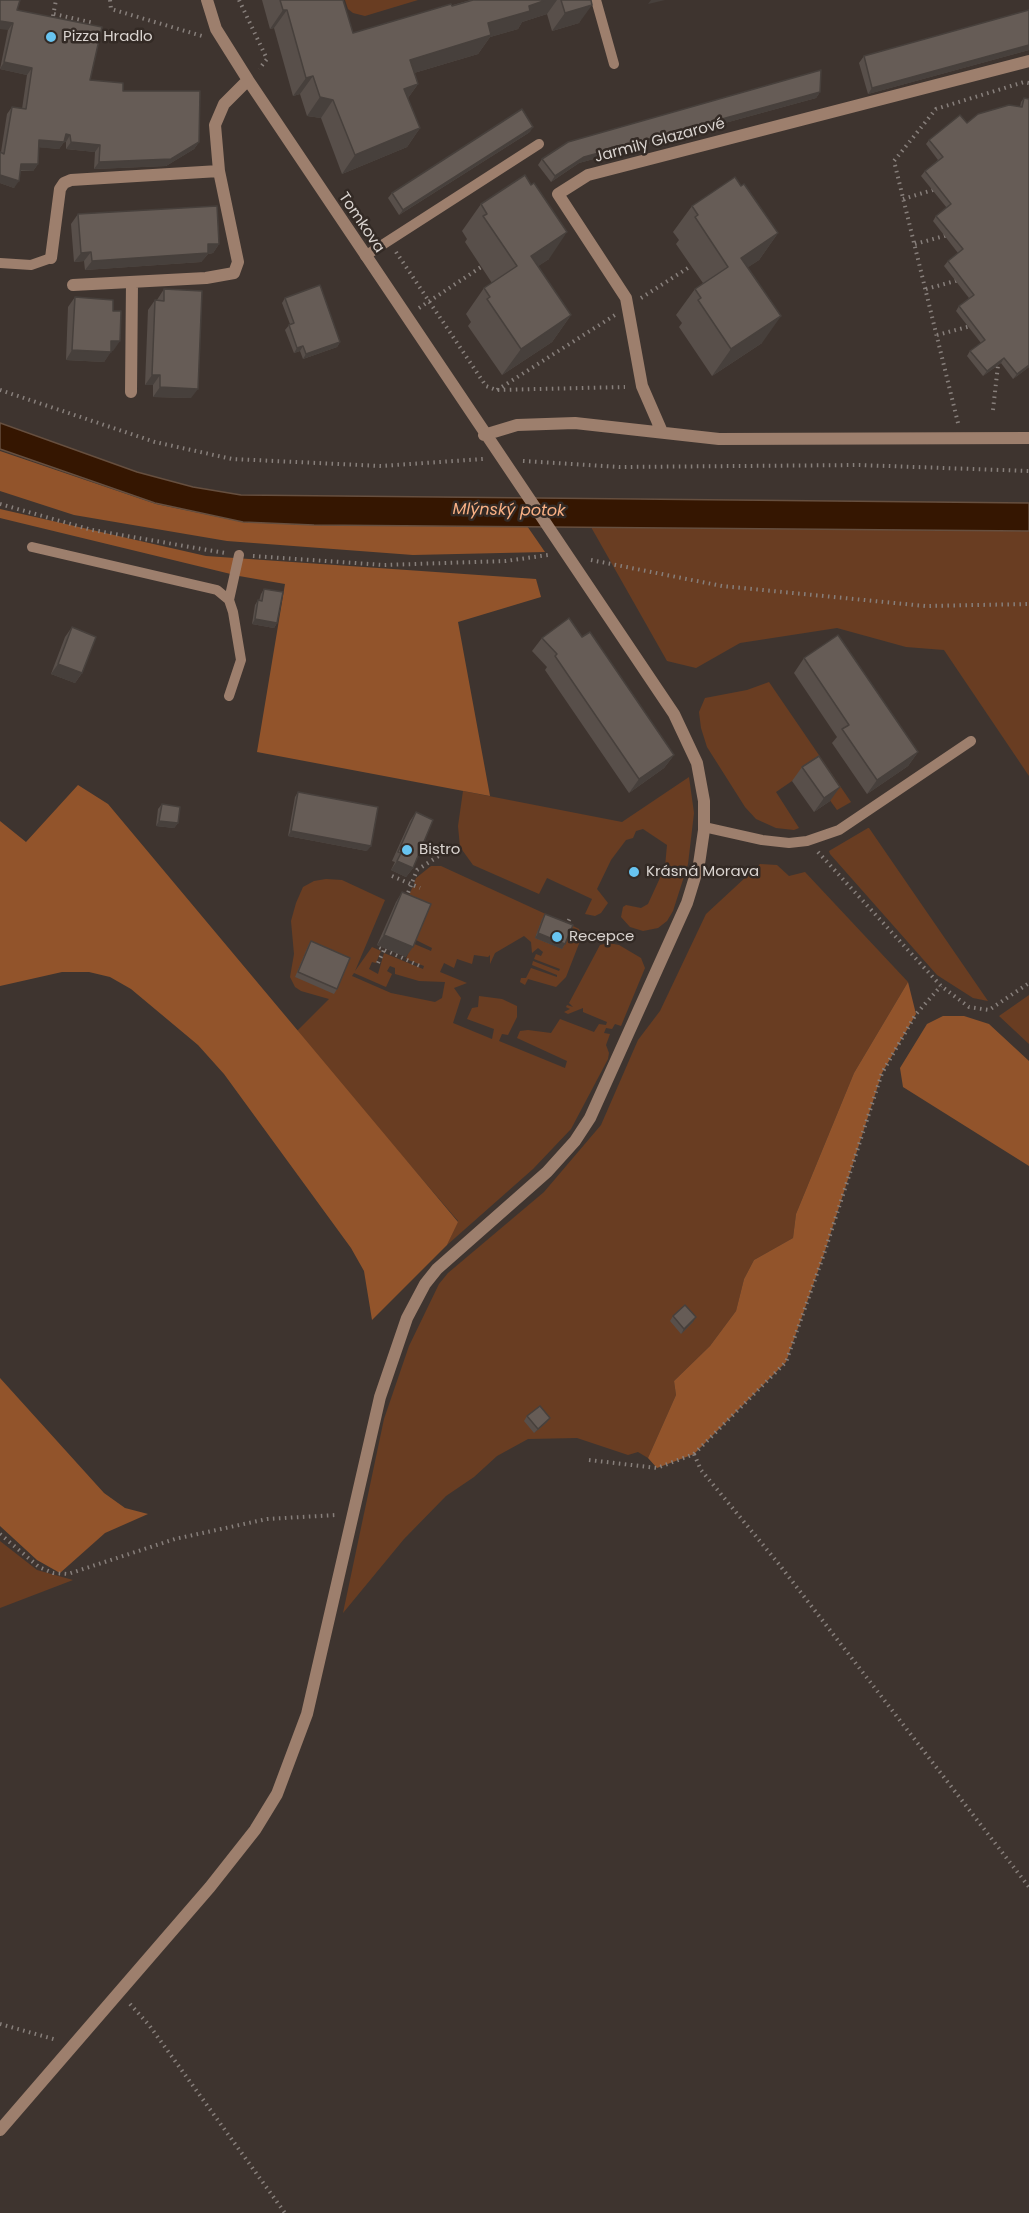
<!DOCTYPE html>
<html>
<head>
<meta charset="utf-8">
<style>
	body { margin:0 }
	canvas { display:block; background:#3e342f }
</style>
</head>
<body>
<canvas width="1029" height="2213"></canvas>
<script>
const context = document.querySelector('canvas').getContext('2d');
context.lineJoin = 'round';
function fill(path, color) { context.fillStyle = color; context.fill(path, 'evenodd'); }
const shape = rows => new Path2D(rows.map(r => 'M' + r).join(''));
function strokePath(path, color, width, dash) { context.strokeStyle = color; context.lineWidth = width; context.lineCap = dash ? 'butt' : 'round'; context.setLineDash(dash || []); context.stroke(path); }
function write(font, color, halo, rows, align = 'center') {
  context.font = font + ' Poppins,sans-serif'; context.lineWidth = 5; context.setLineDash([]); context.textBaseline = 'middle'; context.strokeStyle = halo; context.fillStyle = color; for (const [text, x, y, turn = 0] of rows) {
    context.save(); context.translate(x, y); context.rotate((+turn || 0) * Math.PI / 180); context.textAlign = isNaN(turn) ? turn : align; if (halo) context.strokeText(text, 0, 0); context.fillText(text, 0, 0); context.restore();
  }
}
fill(shape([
	[345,0,418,0,365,16,353,13,348,9],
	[591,527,1029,531,1029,776,944,650,906,647,837,628,740,643,696,668,667,661],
	[769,682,851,802,837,810,808,770,776,792,799,828,794,830,776,828,756,819,745,807,707,747,701,728,699,712,705,698,747,690],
	[689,777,694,813,688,864,673,911,667,921,658,928,643,931,630,927,621,917,623,907,626,905,641,908,648,904,665,867,667,845,643,829,636,831,633,838,626,840,611,860,597,889,608,903,601,913,595,916,585,914,592,899,547,878,539,894,473,865,460,847,458,826,463,791,622,822],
	[868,828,869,828,988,1001,973,998,937,975,830,854,829,851],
	[760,864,777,865,789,876,805,872,908,982,854,1073,796,1214,793,1238,754,1260,744,1279,736,1311,710,1346,674,1381,676,1395,648,1458,638,1452,628,1455,577,1438,528,1439,497,1456,474,1477,446,1496,404,1539,343,1613,384,1419,409,1346,439,1284,448,1273,544,1192,601,1125,638,1040,660,1011,706,914],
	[431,866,441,866,550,916,547,921,542,920,535,938,571,925,579,929,582,936,566,977,556,987,528,979,525,985,520,982,521,978,526,978,531,968,557,977,557,975,532,965,533,961,559,971,560,969,534,959,536,954,541,956,543,952,538,948,532,953,531,942,524,936,495,953,490,964,490,955,488,957,474,955,472,964,457,959,454,968,444,963,440,972,467,983,454,988,461,998,453,1023,492,1039,494,1029,467,1019,472,1008,478,1007,479,996,502,999,517,1006,517,1017,508,1035,502,1034,499,1041,565,1068,567,1061,517,1038,520,1031,528,1030,551,1033,560,1019,594,1032,599,1024,606,1025,607,1022,583,1012,583,1008,568,1014,564,1012,570,1009,566,1007,567,1005,573,1007,569,1003,600,945,609,943,619,945,641,958,645,968,621,1026,615,1024,612,1029,606,1028,604,1033,610,1034,606,1045,609,1053,608,1059,571,1129,533,1169,447,1245,458,1221,296,1032,329,999,301,991,295,987,290,977,294,954,291,921,296,903,303,887,314,881,326,879,342,880,385,900,355,971,372,947,381,951,376,963,372,962,369,969,378,974,384,953,423,969,424,966,406,959,412,943,431,951,432,948,414,939,405,906,412,888,417,885,414,884,416,878],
	[390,966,395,968,395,974,419,981,445,982,442,998,435,1002,391,993,352,976,354,973,386,987,392,974,387,971],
	[1029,995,1029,1044,999,1016],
	[0,1541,37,1570,73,1580,0,1608]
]), '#693d22');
fill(shape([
	[0,451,156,504,243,522,314,525,527,526,545,552,413,555,227,541,74,515,0,491],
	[0,509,206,556,536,579,541,597,458,622,490,796,257,752,285,584,239,576,0,518],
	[78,785,108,804,458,1222,447,1245,372,1320,364,1271,351,1248,224,1074,198,1045,131,989,110,977,89,972,62,972,0,986,0,821,26,842],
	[908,982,916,1014,882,1073,824,1254,786,1362,694,1454,657,1468,648,1458,676,1395,674,1381,710,1346,736,1311,744,1279,754,1260,793,1238,796,1214,854,1073],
	[943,1016,964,1016,989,1024,1029,1061,1029,1166,903,1087,900,1068,927,1024],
	[0,1378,104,1493,125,1508,148,1514,105,1533,60,1573,37,1560,0,1526]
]), '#92542b');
const water = shape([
	[0,423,137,472,193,487,241,495,1029,503,1029,531,314,525,243,522,155,503,0,449,0,423]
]);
fill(water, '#351601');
strokePath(water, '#664f3f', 1.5);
strokePath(shape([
	[110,0,111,9,202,36],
	[239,0,267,59,259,69],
	[54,14,94,23],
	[53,16,56,0],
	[903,199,936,189],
	[915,244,948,235],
	[396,252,486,386,496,390,625,387],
	[926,289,959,280],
	[641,298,691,266],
	[419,308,481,267],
	[937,335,971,326],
	[0,390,155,442,232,459,381,466,483,459],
	[497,390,615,315],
	[993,410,998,365],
	[958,423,894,161,936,109,1024,82,1029,83],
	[523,461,620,467,859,465,1029,471],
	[0,504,92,530,225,553],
	[253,556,384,565,506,561,548,555],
	[591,560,722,586,925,606,1029,604],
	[818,852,941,986,969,1007,989,1010,1029,983],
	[392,876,420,888],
	[406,898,417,870,451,848],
	[566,926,571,916],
	[381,942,379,947,422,967],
	[378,963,384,950],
	[694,1454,701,1470,778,1563,1029,1887],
	[589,1460,657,1468,694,1454,786,1362,824,1254,882,1073,916,1014,941,986],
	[0,1534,39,1567,53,1573,68,1574,175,1539,267,1519,336,1515],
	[130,2004,149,2025,285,2213],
	[0,2024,57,2040]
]), '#877f7b', 4, [1.5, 4.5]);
strokePath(shape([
	[596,0,614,64],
	[365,256,539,144],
	[0,263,31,265,51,258],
	[32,547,217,590,229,600,233,612,241,660,229,696],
	[229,600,239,555],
	[704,827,762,840,789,843,807,841,839,830,971,741]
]), '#9d7f6d', 10);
strokePath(shape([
	[51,258,60,189,64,183,71,180,219,171],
	[73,285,206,278,234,273,238,262,219,171,215,125,224,104,248,80],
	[131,392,132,282],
	[662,432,642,386,626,298,558,194,588,175,1029,61],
	[484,435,517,425,575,423,719,439,1029,438],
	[0,2130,210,1887,255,1830,277,1794,307,1714,380,1397,407,1318,425,1284,437,1269,547,1172,575,1141,590,1118,687,903,699,864,704,830,704,801,697,763,674,714,248,80,216,29,207,0]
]), '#9d7f6d', 12);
fill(shape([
	[262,0,343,0,353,33,471,0,591,0,579,23,552,31,547,14,522,22,518,29,490,37,478,54,414,73,418,84,408,98,420,128,407,147,342,174,321,118,307,116,300,94,293,96,274,28,270,29],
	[17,10,90,80,123,91,199,142,194,149,166,166,94,169,95,152,66,149,66,142,64,142,59,149,39,147,38,164,33,171,20,171,14,188,0,183,0,152,1,152,7,114,12,107,22,109,27,75,0,69,8,30],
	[1029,10,1029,50,868,94,859,63,864,56],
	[820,92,816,98,579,163,551,182,538,165,542,159],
	[1024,98,1029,367,1013,379,1001,363,983,376,967,356,970,351,981,343,956,311,959,306,969,298,944,266,948,261,958,253,933,221,936,216,947,208,921,176,925,171,938,160,926,144,929,140,967,123,1020,107,1021,102],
	[530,132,399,215,388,198,392,193],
	[741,186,778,233,759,260,748,267,762,343,712,376,679,327,682,323,676,315,695,289,703,283,676,244,679,240,673,232,692,206],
	[481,204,549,259,538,266,571,315,552,342,502,375,468,326,471,322,466,314,484,288,492,283,465,242,467,239,462,231],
	[78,214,219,244,213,253,208,254,201,262,85,270,84,261,74,262,71,224],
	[164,289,191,398,153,397,153,385,145,385,148,310,155,300,157,300],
	[75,297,113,351,111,351,104,362,66,360,68,307],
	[285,298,340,342,337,347,303,359,300,351,294,353,285,330,290,324,282,303],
	[264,589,277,623,274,628,252,624,255,605,258,600,259,601,261,594],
	[72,627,82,673,75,683,51,674,65,637],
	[582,637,674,755,664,768,629,793,545,670,547,667,532,651,542,638],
	[804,658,918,752,908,766,867,794,832,743,837,737,794,673],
	[802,767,830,801,814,812,792,781],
	[298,792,367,851,288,836,295,797],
	[162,804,178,823,174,828,156,826,158,809],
	[416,812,413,868,406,877,391,870,395,862,392,861,410,821],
	[402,892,406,957,377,945,396,902],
	[545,914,565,944,562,949,535,938,542,919],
	[311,941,337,989,334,994,295,977,308,946],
	[673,1316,693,1322,681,1334,670,1321],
	[527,1416,550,1418,546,1423,534,1433,524,1421]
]), '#584f4a');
fill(shape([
	[546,0,557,0,547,14,522,22,518,29,490,37,478,54,397,78,410,60,488,23,529,6],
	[651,0,665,0,648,4],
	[592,5,579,23,552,31,565,13],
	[283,10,287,10,274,28,270,29],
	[0,21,13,23,8,30,0,29],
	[1029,45,1029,50,868,94,872,88],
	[4,62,32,68,27,75,0,69],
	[313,76,300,94,293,96,306,78],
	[418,84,405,102,404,89],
	[820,92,816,98,579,163,551,182,555,176,584,157],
	[320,97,333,100,321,118,307,116],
	[533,127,530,132,399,215,403,210],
	[420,128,407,147,342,174,355,155],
	[66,134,70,135,66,142,61,141],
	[39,140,64,142,59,149,34,147],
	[71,142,100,145,95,152,66,149],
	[199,142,194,149,166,166,94,169,99,162],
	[21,164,38,164,33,171,17,170],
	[0,175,19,181,14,188,0,183],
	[567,232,549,259,513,283,531,256],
	[778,233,759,260,723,284,741,258],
	[208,244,219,244,213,253,208,254,201,262,85,270,92,261],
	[91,252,84,261,74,262,81,253],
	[571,315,552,342,502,375,521,349],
	[781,316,762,343,712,376,731,349],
	[111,341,120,341,113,351,104,350],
	[340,342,337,347,303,359,306,354],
	[303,346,300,351,294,353,297,348],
	[72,350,111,352,104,362,66,360],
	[1004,358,1001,363,983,376,987,371],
	[1029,365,1029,367,1013,379,1017,374],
	[152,375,160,375,153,385,145,385],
	[160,387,198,389,191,398,153,397],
	[255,619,277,623,274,628,252,624],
	[58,664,82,673,75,683,51,674],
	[918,752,908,766,867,794,877,780],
	[674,755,664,768,629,793,639,779],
	[840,787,830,801,814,812,824,798],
	[159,821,178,823,174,828,156,826],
	[291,831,371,846,367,851,288,836],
	[397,861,413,868,406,877,391,870],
	[538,933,565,944,562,949,535,938],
	[384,935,413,947,406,957,377,945],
	[696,1317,693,1322,681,1334,684,1329],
	[550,1418,546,1423,534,1433,538,1429]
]), '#47403c');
const building = shape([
	[0,0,20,0,17,10,102,27,90,80,123,83,123,91,200,91,199,142,171,159,99,162,100,145,71,142,70,135,66,134,64,142,39,140,38,164,21,164,19,181,0,175,0,152,4,154,12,107,26,109,32,68,4,62,13,23,0,21,0,0],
	[280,0,343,0,353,33,451,4,452,6,473,0,546,0,529,6,530,11,488,23,491,35,410,60,418,84,404,89,420,128,355,155,333,100,320,97,313,76,306,78,287,10,283,10,280,0],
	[561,0,591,0,592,5,565,13,561,0],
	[1029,10,1029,45,872,88,864,56,1029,10],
	[821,70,820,92,584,157,555,176,542,159,568,142,821,70],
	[1024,98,1029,99,1029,365,1017,374,1004,358,987,371,970,351,985,340,959,306,974,295,948,261,963,249,936,216,951,204,925,171,943,157,929,140,960,115,967,123,978,114,1009,105,1022,107,1024,98],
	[522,109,533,127,403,210,392,193,522,109],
	[525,175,531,185,534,183,567,232,531,256,571,315,521,349,487,299,490,297,484,288,517,266,483,216,487,214,481,204,525,175],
	[735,177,741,186,744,184,778,233,741,258,781,316,731,349,698,300,701,298,695,289,728,267,695,217,698,215,692,206,735,177],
	[217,206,219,244,208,244,208,253,92,261,91,252,81,253,78,214,217,206],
	[320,285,340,342,306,354,303,346,297,348,289,325,294,323,285,298,320,285],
	[164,289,202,291,198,389,160,387,160,375,152,375,155,300,164,301,164,289],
	[75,297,113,300,113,311,121,311,120,341,111,341,111,352,72,350,75,297],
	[264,589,283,592,277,623,255,619,258,600,262,601,264,589],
	[569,618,582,637,590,632,674,755,639,779,555,656,557,654,542,638,569,618],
	[72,627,96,637,82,673,58,664,72,627],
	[838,635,918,752,877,780,842,729,849,725,804,658,838,635],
	[819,756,840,787,824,798,802,767,819,756],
	[298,792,378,807,371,846,291,831,298,792],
	[162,804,180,807,178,823,159,821,162,804],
	[416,812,433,820,413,868,397,861,401,853,398,852,416,812],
	[402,892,431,904,413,947,384,935,402,892],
	[545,914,573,925,565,944,538,933,545,914],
	[311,941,350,958,337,989,298,972,311,941],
	[685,1305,696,1317,684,1329,673,1316,685,1305],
	[540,1406,550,1418,538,1429,527,1416,540,1406]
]);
fill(building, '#665c56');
strokePath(building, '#47403c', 1.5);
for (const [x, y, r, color] of [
	[51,37,6,"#68c4f0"],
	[407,850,6,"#68c4f0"],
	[634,872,6,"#68c4f0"],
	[557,937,6,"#68c4f0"]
]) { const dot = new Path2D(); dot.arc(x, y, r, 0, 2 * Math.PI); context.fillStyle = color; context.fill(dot); strokePath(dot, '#332a25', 2); }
write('15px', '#dad4d0', '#332a25', [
	["Pizza Hradlo",63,37],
	["Bistro",419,850],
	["Krásná Morava",646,872],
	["Recepce",569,937]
], 'left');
write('15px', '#dad4d0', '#332a25', [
	["Jarmily Glazarové",660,141,-15],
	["Tomkova",361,223,56]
]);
write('italic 16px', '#f9b084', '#332a25', [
	["Mlýnský potok",509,511,1]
]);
</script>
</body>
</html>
